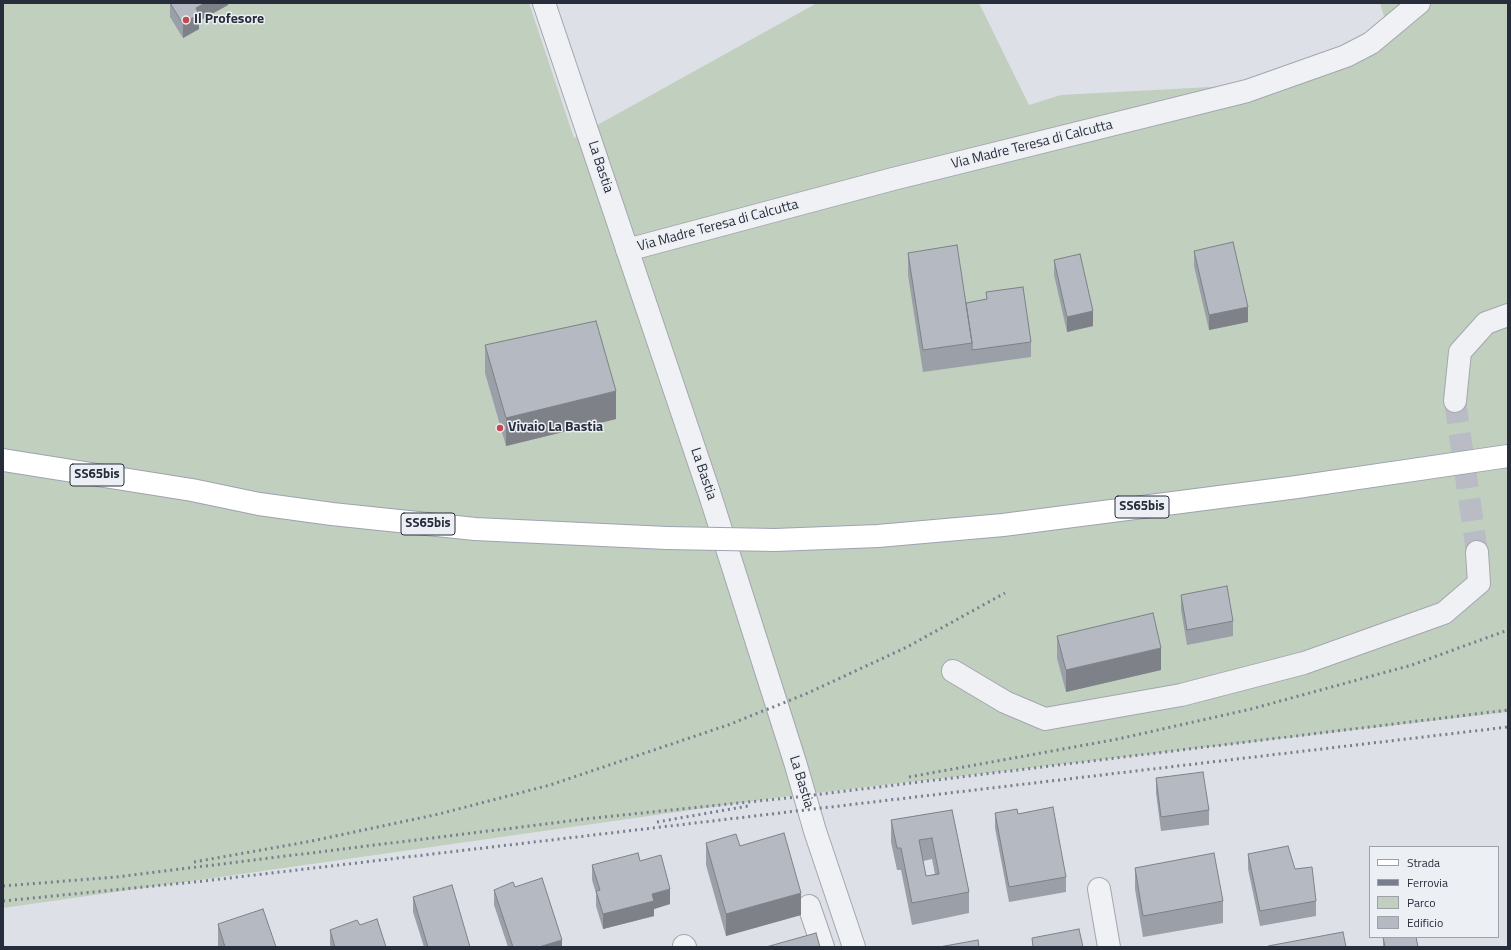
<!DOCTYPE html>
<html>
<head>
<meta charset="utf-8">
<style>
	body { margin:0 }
	#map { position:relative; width:1511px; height:950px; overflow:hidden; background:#dde0e6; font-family:"Titillium Web",sans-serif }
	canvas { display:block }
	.frame { position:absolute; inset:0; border:4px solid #272d3b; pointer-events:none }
	.legend { position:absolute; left:1369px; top:846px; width:130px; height:92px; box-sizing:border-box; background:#eceff4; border:1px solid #9da1aa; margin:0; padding:5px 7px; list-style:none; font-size:12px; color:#272d3b }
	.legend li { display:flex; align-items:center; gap:8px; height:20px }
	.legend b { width:20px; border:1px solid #9da1aa }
</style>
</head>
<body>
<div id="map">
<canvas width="1511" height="950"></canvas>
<div class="frame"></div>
<ul class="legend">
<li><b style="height:5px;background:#fff"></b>Strada</li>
<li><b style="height:5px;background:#777e8e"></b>Ferrovia</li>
<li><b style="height:11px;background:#c1cfbe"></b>Parco</li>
<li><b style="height:11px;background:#b4b9c2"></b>Edificio</li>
</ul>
</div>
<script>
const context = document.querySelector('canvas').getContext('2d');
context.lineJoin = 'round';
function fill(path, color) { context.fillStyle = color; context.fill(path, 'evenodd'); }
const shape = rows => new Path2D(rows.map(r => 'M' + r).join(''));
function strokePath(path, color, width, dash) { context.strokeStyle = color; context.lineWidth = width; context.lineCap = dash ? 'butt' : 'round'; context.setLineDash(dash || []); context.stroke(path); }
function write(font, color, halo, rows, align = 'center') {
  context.font = font + ' "Titillium Web",sans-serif'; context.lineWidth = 3; context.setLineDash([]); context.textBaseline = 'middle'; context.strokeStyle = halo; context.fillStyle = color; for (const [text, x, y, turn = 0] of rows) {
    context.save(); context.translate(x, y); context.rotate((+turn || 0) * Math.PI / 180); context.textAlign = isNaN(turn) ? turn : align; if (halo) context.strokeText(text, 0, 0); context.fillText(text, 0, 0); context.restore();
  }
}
fill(shape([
	[3,3,529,3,574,138,817,3,979,3,1029,105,1061,95,1248,85,1390,37,1380,3,1508,3,1508,712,782,797,3,908]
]), '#c1cfbe');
strokePath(shape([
	[1455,401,1477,552]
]), '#b9bcc4', 22, [22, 11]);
const minor = shape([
	[544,3,709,492,795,762,815,831,854,947],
	[627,250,893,179,1247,91,1346,56,1371,43,1419,3],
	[1455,401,1460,352,1486,323,1508,315],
	[953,671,1005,702,1045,719,1181,695,1304,663,1444,613,1479,583,1477,552],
	[1099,889,1109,947],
	[809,906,823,947],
	[684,946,685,947]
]);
const major = shape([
	[3,460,192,490,259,504,332,514,475,529,667,538],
	[775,540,878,536,1003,525,1297,487,1508,456]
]);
strokePath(minor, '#a3a7af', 24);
strokePath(major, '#9da3b1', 24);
strokePath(minor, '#eff1f4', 22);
strokePath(major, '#fff', 22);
strokePath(shape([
	[909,777,1118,739,1251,709,1412,665,1508,630],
	[657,822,748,806],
	[194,862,312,841,439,814,550,785,728,725,808,693,907,647,1005,593],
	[3,886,116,877,594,818,797,797,1508,710],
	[3,901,204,881,1508,727]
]), '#777e8e', 3, [2, 4]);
const majorBridge = shape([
	[667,538,775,540]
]);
strokePath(majorBridge, '#9da3b1', 24, []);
strokePath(majorBridge, '#fff', 22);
fill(shape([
	[170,3,228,3,228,5,199,21,199,29,183,38,170,17],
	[1194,251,1248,322,1209,330,1194,266],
	[908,253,966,303,986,299,986,292,1031,342,1031,357,923,372,908,275],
	[1054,260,1093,326,1067,332,1054,275],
	[485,345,616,419,506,446,485,373],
	[1181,595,1233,621,1233,636,1187,645,1181,610],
	[1057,636,1161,670,1066,692,1057,658],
	[1156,778,1209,810,1209,825,1161,831,1156,793],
	[952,810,969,892,969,913,912,925,901,870,897,870,891,842,891,820],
	[932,859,935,874,926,876,923,861],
	[995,813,1018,814,1066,877,1066,892,1009,902,995,828],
	[706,843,740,846,801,915,726,936,706,865],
	[1248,854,1295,869,1316,901,1316,916,1260,926,1248,869],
	[640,861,670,904,654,909,654,916,603,929,596,906,596,893,592,880,592,865],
	[1135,868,1223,901,1223,923,1143,937,1135,889],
	[515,887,562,947,508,947,494,905,494,890],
	[413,897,470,947,424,947,413,912],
	[218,924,276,947,218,947],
	[360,925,386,947,331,947,330,945,330,930],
	[1383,937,1418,947,1383,947]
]), '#9b9fa7');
fill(shape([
	[205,3,228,3,228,5,199,21,199,29,183,38,183,24,196,8],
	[1248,307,1248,322,1209,330,1209,315],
	[1093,311,1093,326,1067,332,1067,317],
	[616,391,616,419,506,446,506,418],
	[1161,648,1161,670,1066,692,1066,670],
	[670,889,670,904,654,909,654,916,603,929,603,914,652,894],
	[801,893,801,915,726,936,726,914],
	[562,940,562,947,539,947]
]), '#7e8288');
const building = shape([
	[170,3,205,3,196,8,199,14,183,24,170,3],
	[1233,242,1248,307,1209,315,1194,251,1233,242],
	[957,245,972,343,923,350,908,253,957,245],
	[1080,254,1093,311,1067,317,1054,260,1080,254],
	[1023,287,1031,342,972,350,972,343,966,303,987,299,986,292,1023,287],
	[596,321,616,391,506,418,485,345,596,321],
	[1227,586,1233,621,1187,630,1181,595,1227,586],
	[1153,613,1161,648,1066,670,1057,636,1153,613],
	[1203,772,1209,810,1161,817,1156,778,1203,772],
	[1053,807,1066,877,1009,887,995,813,1017,809,1018,814,1053,807],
	[952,810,969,892,912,903,901,848,897,848,891,820,952,810],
	[932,838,939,874,926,876,919,840,932,838],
	[784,833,801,893,726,914,706,843,736,834,740,846,784,833],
	[1288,846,1295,869,1312,867,1316,901,1260,911,1248,854,1288,846],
	[638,853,640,861,661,855,670,889,652,894,654,901,603,914,596,891,600,890,592,865,638,853],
	[1214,853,1223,901,1143,916,1135,868,1214,853],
	[542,878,562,940,539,947,513,947,494,890,513,882,515,887,542,878],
	[452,885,470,947,428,947,413,897,452,885],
	[263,909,276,947,225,947,218,924,263,909],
	[377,919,386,947,335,947,330,930,357,920,360,925,377,919],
	[1079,929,1083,947,1033,947,1032,938,1079,929],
	[1343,932,1346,947,1268,947,1268,946,1343,932],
	[816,933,820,947,766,947,816,933],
	[1383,937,1416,937,1418,947,1385,947,1383,937],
	[978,940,979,947,939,947,978,940]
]);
fill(building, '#b4b9c2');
strokePath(building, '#7e8288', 1);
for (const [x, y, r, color] of [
	[186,20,4,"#c64751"],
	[500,428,4,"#c64751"]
]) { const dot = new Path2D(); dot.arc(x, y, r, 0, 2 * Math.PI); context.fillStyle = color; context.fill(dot); strokePath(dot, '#eceff4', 1.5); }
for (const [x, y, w] of [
	[97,475,54],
	[1142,507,54],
	[428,524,54]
]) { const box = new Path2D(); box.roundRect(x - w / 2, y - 11, w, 22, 3); context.fillStyle = '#eceff4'; context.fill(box); strokePath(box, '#272d3b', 1); }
write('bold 13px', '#272d3b', null, [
	["SS65bis",97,475],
	["SS65bis",1142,507],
	["SS65bis",428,524]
]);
write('bold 14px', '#272d3b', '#eceff4', [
	["Il Profesore",194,20],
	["Vivaio La Bastia",508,428]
], 'left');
write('14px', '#272d3b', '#eceff4', [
	["Via Madre Teresa di Calcutta",1032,145,-14],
	["La Bastia",600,167,72],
	["Via Madre Teresa di Calcutta",718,226,-15],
	["La Bastia",703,474,71],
	["La Bastia",801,782,73]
]);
</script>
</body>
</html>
